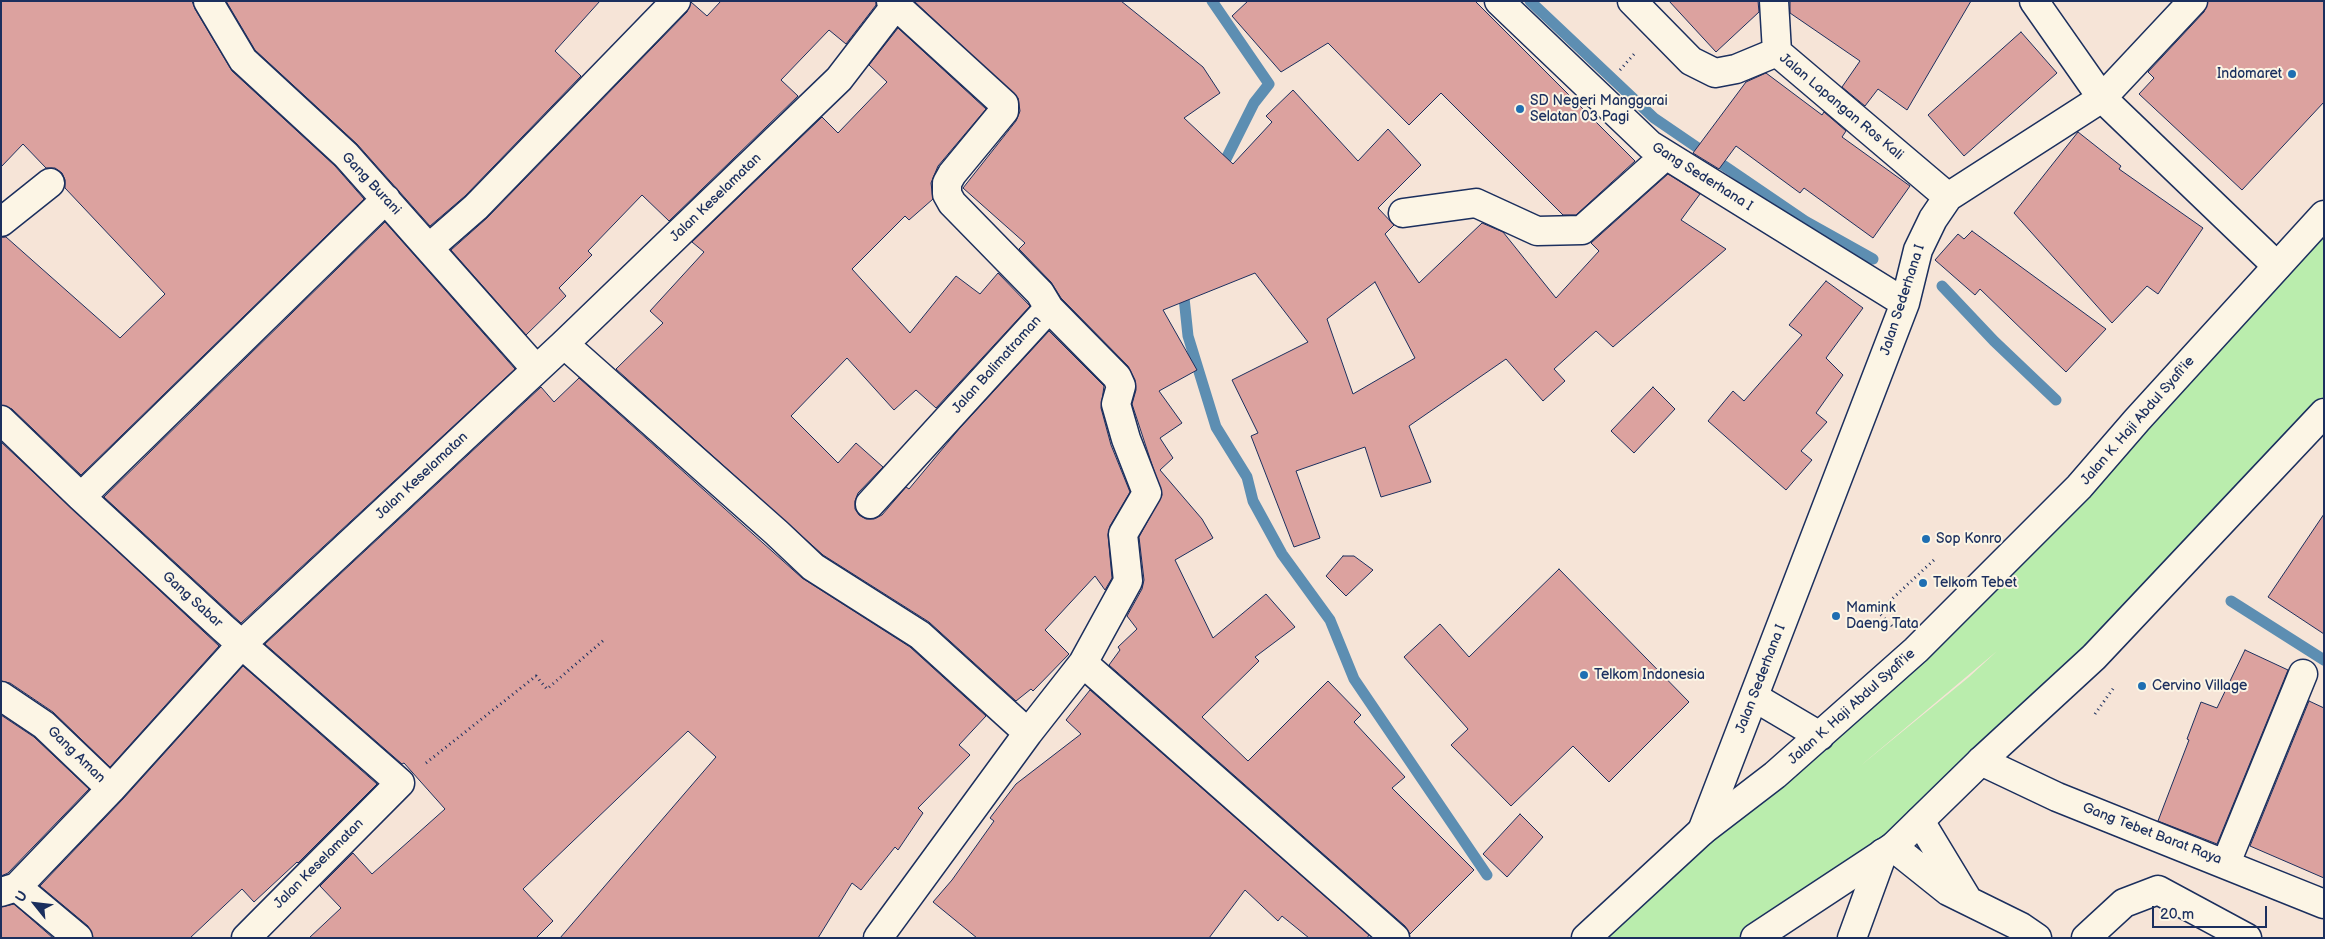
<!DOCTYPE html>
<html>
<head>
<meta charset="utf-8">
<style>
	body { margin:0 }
	#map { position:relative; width:2325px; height:939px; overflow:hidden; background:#f6e4d7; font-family:"Balsamiq Sans",sans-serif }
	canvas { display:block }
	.frame { position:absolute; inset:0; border:2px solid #1b2f5e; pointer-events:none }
	.north { position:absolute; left:10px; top:879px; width:50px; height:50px; -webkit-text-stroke:4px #fcf5e5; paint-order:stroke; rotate:299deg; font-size:14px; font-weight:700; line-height:20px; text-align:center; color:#1b2f5e }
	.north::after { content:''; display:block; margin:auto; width:18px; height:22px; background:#1b2f5e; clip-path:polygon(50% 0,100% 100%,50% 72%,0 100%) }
	.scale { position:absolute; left:2152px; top:906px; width:115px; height:22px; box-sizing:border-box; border:2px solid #1b2f5e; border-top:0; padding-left:6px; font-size:15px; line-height:18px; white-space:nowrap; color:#1b2f5e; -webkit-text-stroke:4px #fcf5e5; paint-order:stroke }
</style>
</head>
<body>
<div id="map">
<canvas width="2325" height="939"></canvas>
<div class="frame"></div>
<div class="north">U</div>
<div class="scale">20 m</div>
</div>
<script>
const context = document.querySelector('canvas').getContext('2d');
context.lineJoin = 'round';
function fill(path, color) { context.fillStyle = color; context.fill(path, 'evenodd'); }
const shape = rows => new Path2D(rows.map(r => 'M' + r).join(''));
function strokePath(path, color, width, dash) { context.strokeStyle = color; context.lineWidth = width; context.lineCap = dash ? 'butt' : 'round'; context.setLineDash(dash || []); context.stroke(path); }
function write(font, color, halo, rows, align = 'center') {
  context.font = font + ' "Balsamiq Sans",sans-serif'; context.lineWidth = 4; context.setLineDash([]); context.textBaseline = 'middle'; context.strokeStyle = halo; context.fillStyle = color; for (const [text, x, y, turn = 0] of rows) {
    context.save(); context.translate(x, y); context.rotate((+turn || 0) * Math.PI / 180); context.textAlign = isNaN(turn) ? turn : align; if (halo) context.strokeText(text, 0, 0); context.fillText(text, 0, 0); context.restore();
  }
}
fill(shape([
	[2324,215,2324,413,1981,761,1756,938,1586,938,1916,650],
	[1997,651,1969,677,1859,767]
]), '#baedad');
strokePath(shape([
	[1212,1,1269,84,1254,103,1220,171],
	[1530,1,1654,118,1805,221,1873,259],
	[1942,286,1994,341,2056,400],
	[1183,288,1188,336,1216,427,1247,477,1253,501,1282,554,1330,620,1354,679,1487,875],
	[2231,601,2324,660]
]), '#5d8eb2', 11);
const building = shape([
	[1,1,192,1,195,9,232,71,335,166,364,199,81,475,12,409,1,405,1,237,6,237,120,338,165,294,65,188,65,180,62,173,55,168,46,168,23,144,1,167,1,1],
	[226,1,600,1,555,51,581,76,465,196,430,226,357,144,255,50,226,1],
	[721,1,876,1,876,5,846,44,829,30,781,80,798,96,669,221,642,195,588,251,592,255,559,288,566,296,526,335,451,250,487,218,687,12,691,2,707,16,721,1],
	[914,1,1121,1,1203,67,1220,93,1184,118,1233,164,1272,122,1266,116,1293,90,1358,161,1388,129,1421,165,1378,208,1394,225,1385,234,1419,283,1482,223,1503,232,1556,298,1599,251,1591,243,1668,174,1700,194,1681,220,1726,249,1613,347,1596,331,1554,369,1565,381,1543,401,1506,359,1409,426,1431,482,1381,497,1365,447,1296,471,1320,538,1294,547,1251,436,1258,433,1232,380,1308,342,1255,273,1163,310,1197,370,1159,391,1182,423,1160,438,1173,458,1160,470,1202,519,1213,538,1175,560,1213,638,1266,594,1295,627,1255,657,1259,661,1202,717,1248,761,1328,681,1361,715,1354,722,1405,777,1392,788,1474,870,1410,934,1405,926,1109,665,1120,650,1118,647,1137,629,1127,616,1142,589,1144,580,1139,537,1162,495,1132,404,1136,390,1135,380,1128,366,1061,298,1051,282,1019,249,1025,243,963,188,1016,121,1020,111,1018,98,914,1],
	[1375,282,1415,358,1353,394,1327,319,1375,282],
	[1248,1,1475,1,1635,161,1576,215,1563,215,1441,93,1409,125,1328,43,1281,72,1232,16,1248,1],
	[1669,1,1758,1,1759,12,1716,52,1669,1],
	[1790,1,1971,1,1907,110,1878,89,1865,106,1842,87,1860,61,1790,13,1790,1],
	[2208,1,2324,1,2324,102,2242,190,2139,94,2154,78,2148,72,2204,12,2208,1],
	[898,28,986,109,938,166,931,183,933,199,909,220,905,216,852,269,910,333,956,276,980,294,998,273,1030,306,936,408,916,390,894,410,847,358,791,416,838,463,856,443,883,467,858,493,855,501,855,509,859,515,866,519,874,519,882,515,906,487,909,489,959,429,1049,331,1104,386,1101,408,1111,445,1130,492,1110,526,1108,535,1112,578,1105,590,1095,576,1045,630,1069,654,1033,691,1031,689,1016,701,929,622,823,555,616,369,663,323,650,311,704,252,692,242,822,117,838,133,887,82,869,65,898,28],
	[2021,32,2057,73,1964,156,1928,115,2021,32],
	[1766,73,1822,115,1824,112,1846,131,1842,137,1910,186,1873,238,1804,188,1800,193,1736,146,1719,169,1693,153,1746,82,1766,73],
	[2078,132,2121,166,2119,169,2203,228,2158,294,2147,286,2112,323,2014,213,2078,132],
	[385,222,515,369,241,623,104,497,385,222],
	[1972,231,2106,329,2066,372,1980,289,1975,295,1935,260,1958,234,1964,239,1972,231],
	[1826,281,1863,308,1826,358,1843,375,1816,413,1827,422,1801,451,1812,460,1786,490,1708,421,1733,391,1744,401,1802,335,1789,325,1826,281],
	[579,378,802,578,910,647,986,716,959,745,970,755,918,808,923,813,898,850,895,847,861,890,852,883,818,938,560,938,716,757,688,731,523,889,553,921,536,938,309,938,341,908,320,886,353,853,372,874,445,809,404,763,402,764,265,644,541,387,554,402,579,378],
	[1653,387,1675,409,1634,453,1611,431,1653,387],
	[1,442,219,646,110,767,53,712,10,683,1,681,1,442],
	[2324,514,2324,634,2268,597,2324,514],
	[1343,556,1354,556,1373,570,1346,596,1326,576,1343,556],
	[1559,569,1689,702,1609,782,1573,746,1511,806,1451,745,1468,729,1404,657,1440,624,1469,657,1559,569],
	[2245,650,2288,670,2217,844,2158,821,2189,740,2187,739,2201,702,2217,708,2245,650],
	[243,666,377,784,298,863,297,862,254,902,242,889,190,938,93,938,88,926,40,886,123,799,243,666],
	[1090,690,1369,935,1367,938,1309,938,1282,916,1278,921,1245,890,1209,938,977,938,933,902,952,880,994,821,990,818,1016,784,1081,734,1066,720,1090,690],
	[2309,701,2324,708,2324,878,2250,846,2309,701],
	[1,715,34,737,89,789,8,873,1,876,1,715],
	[1520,814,1543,837,1507,877,1483,854,1520,814],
	[14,904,53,938,1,938,1,907,14,904]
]);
fill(building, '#dca29f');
strokePath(building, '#1b2f5e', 1);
const minor = shape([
	[208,1,243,60,346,155,536,369],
	[1499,1,1650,145,1905,303],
	[1632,1,1691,61,1715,73,1736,69,1777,52],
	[1774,1,1777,52],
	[2034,1,2102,98,2277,266],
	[1777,52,1948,197],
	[1403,213,1476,203,1537,231,1582,230,1666,155],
	[1,222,50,183],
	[429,248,476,207,676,1],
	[564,344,777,533,813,567,920,635,1028,733],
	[1,420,81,497,223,628,400,783,246,938],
	[81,497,386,199],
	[870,504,1049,308,1040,293,952,203,947,194,947,183,952,174,1004,111,1004,104,891,1],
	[1083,663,1395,938],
	[1,696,44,725,111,789,17,887,1,892],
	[1981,761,2057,797,2324,904],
	[111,789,242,644,564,344,839,79,899,1],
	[1920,821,1966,897],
	[1702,831,1905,303,1918,250,1933,219,1948,197,2102,98,2193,1],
	[1893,847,1948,891,2021,927,2037,938],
	[2226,863,2303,674],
	[17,887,78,938],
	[878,938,1028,733,1083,663,1128,581,1123,534,1147,493,1126,439,1116,404,1121,386,1117,377,1049,308],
	[1852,938,1883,853],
	[2086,938,2124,903,2158,890,2247,938]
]);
const major = shape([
	[1754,697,1820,736],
	[1586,938,1702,831,1775,775,1916,650,2079,487,2137,420,2324,215],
	[1755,938,1893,847,1981,761,2094,657,2324,413]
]);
strokePath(minor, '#1b2f5e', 31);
strokePath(major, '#1b2f5e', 31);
strokePath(shape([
	[1620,70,1636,52],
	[1892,626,1878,612,1935,559],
	[2095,714,2115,686],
	[426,763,536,676,547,689,605,639]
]), '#1b2f5e', 3, [1, 4]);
strokePath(minor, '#fcf5e5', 28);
strokePath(major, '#fcf5e5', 28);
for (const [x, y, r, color] of [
	[2292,74,5,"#1f6fb2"],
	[1520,109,5,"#1f6fb2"],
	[1926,539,5,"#1f6fb2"],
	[1923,583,5,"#1f6fb2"],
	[1836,616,5,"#1f6fb2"],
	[1584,675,5,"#1f6fb2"],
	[2142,686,5,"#1f6fb2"]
]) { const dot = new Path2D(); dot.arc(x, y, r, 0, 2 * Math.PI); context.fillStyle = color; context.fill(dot); strokePath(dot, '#fcf5e5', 2); }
write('14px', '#1b2f5e', '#fcf5e5', [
	["Indomaret",2282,74,"right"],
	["SD Negeri Manggarai",1530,101],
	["Selatan 03 Pagi",1530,117],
	["Sop Konro",1936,539],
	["Telkom Tebet",1933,583],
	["Mamink",1846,608],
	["Daeng Tata",1846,624],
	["Telkom Indonesia",1594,675],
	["Cervino Village",2152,686]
], 'left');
write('14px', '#1b2f5e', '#fcf5e5', [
	["Jalan Lapangan Ros Kali",1841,107,40],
	["Gang Sederhana I",1702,177,32],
	["Gang Burani",371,184,47],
	["Jalan Keselamatan",716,198,-44],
	["Jalan Sederhana I",1903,300,-72],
	["Jalan Balimatraman",997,365,-48],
	["Jalan K. Haji Abdul Syafi'ie",2138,421,-49],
	["Jalan Keselamatan",422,476,-43],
	["Gang Sabar",192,600,42],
	["Jalan Sederhana I",1761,679,-69],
	["Jalan K. Haji Abdul Syafi'ie",1852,707,-42],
	["Gang Aman",76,755,44],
	["Gang Tebet Barat Raya",2152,834,21],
	["Jalan Keselamatan",319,864,-45]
]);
</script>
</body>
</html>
